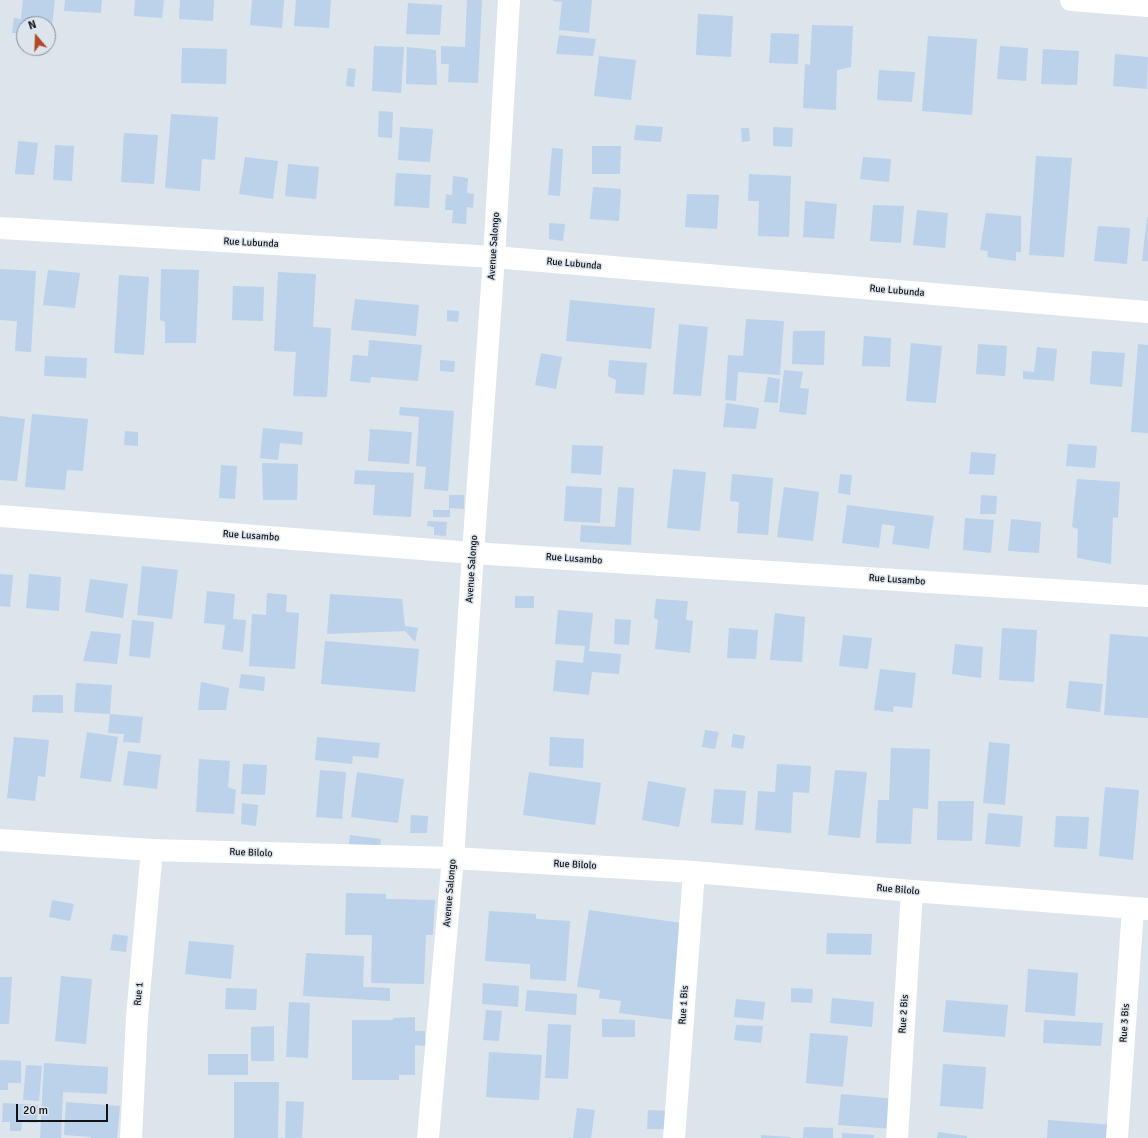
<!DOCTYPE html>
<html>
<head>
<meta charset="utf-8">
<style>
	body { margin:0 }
	#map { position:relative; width:1148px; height:1138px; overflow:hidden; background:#dce4ec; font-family:Signika,sans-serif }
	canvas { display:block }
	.north { position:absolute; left:16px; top:16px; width:40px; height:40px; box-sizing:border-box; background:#dce4ec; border:1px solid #8b9096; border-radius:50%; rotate:341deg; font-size:11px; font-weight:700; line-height:16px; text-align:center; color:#111316 }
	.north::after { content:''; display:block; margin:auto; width:14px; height:18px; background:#b24b23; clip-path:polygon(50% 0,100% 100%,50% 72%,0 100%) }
	.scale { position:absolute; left:16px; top:1104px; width:92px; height:18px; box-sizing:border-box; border:2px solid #111316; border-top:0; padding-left:5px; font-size:12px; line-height:14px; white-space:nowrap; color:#111316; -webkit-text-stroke:3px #dce4ec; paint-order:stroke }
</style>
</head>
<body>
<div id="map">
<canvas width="1148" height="1138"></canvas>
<div class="north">N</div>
<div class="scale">20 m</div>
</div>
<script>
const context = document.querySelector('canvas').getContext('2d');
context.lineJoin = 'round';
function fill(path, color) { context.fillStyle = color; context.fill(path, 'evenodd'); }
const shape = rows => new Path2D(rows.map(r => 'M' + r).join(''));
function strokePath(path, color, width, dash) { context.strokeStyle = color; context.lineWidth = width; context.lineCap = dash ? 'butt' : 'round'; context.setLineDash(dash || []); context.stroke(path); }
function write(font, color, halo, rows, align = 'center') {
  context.font = font + ' Signika,sans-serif'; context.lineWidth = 3; context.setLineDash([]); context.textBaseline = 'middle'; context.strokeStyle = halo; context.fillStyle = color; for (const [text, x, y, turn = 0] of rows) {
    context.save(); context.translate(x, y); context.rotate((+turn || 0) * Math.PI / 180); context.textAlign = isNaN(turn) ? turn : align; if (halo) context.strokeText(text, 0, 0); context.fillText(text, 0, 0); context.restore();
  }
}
fill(shape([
	[23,0,55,0,52,26,48,25,48,24,24,24,24,34,12,33,14,18,21,19],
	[65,0,102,0,101,13,64,11],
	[135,0,164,0,162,18,134,16],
	[180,0,214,0,213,21,179,19],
	[252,0,284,0,282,28,250,25],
	[296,0,331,0,329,28,294,26],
	[467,0,482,0,478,83,448,82,449,64,441,64,441,46,465,47],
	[553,0,592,0,589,33,559,30,562,2,553,1],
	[408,3,442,5,440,35,406,34],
	[698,14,733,16,731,57,696,55],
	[812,25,853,26,851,67,837,70,836,110,803,108,805,64,810,65],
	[771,33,799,34,798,64,769,63],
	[559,35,596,39,593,56,556,54],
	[928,36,977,39,972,115,922,111],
	[374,46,404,47,401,93,372,91],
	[1000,46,1028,48,1026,81,997,79],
	[407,47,436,50,437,85,406,84],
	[182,48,227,49,226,84,181,83],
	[1043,49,1079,51,1077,85,1041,84],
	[1115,54,1148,57,1147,89,1113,86],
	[599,56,636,60,631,100,594,96],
	[348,68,356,69,354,87,346,86],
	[879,70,915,72,912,102,877,100],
	[379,111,393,112,392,138,378,137],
	[171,114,218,117,215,160,202,159,200,191,165,188],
	[636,125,663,127,661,142,634,140],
	[400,127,433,129,430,162,398,160],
	[773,127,793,128,792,147,773,146],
	[741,128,749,128,750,141,742,142],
	[124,133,158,135,154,184,121,182],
	[18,141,38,143,34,175,15,174],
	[55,145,74,146,72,181,53,180],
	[592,146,621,146,620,174,592,174],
	[552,148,563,149,560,196,548,195],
	[1036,156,1072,158,1064,257,1029,255],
	[245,157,278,161,273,199,239,194],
	[863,157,891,159,889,182,860,179],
	[288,164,319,167,316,199,285,196],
	[396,173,431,175,429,208,394,206],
	[749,174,791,176,789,237,758,236,759,201,748,201],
	[453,176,468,178,467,193,474,194,473,208,467,207,466,224,452,223,453,210,445,210,446,194,452,195],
	[593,187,621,189,619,221,590,219],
	[687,194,719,195,717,229,685,227],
	[805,201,837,204,834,239,803,237],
	[873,205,904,206,901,243,870,241],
	[917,210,948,213,945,248,913,245],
	[986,213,1021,216,1021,252,1016,252,1016,261,987,257,988,251,980,250],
	[1147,217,1148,217,1148,261,1142,261],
	[549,223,565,224,563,241,549,239],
	[1098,226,1130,228,1127,264,1094,261],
	[0,269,36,271,31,352,15,351,17,321,0,320],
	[161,269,199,270,196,343,165,343,165,322,160,320],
	[48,270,80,273,75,308,43,305],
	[278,272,316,274,313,327,331,328,327,397,293,396,296,352,274,351],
	[119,275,149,277,144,355,114,353],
	[233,286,264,287,263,321,232,320],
	[355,299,419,305,416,336,351,330],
	[570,300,655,308,651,349,566,341],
	[447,310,459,311,458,322,447,321],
	[746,319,784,321,780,375,738,372,736,401,725,400,728,355,743,356],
	[679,324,708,327,701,396,673,394],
	[793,331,825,331,824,365,792,364],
	[864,336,891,338,890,367,862,366],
	[369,340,422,345,418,381,371,377,370,383,350,381,353,355,368,356],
	[911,343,942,346,936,403,906,401],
	[978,344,1007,346,1005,376,976,374],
	[1138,344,1148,345,1148,433,1131,432],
	[1037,347,1057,349,1054,381,1023,379,1023,371,1034,372],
	[1092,351,1125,353,1122,387,1090,384],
	[541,353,562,357,556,389,535,385],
	[45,356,87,358,86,378,44,376],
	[440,360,455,361,454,372,440,371],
	[609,360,647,363,644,395,615,393,616,380,608,376],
	[784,370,803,372,800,388,809,389,806,415,779,412],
	[768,377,780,379,778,403,764,402],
	[726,403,759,408,756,429,723,427],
	[400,407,454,411,448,491,424,489,426,467,416,466,419,417,399,415],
	[32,414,88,419,83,471,67,470,65,490,25,487],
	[0,416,25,419,17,481,0,480],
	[263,428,303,432,302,445,280,443,278,460,260,458],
	[370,429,412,432,409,464,368,461],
	[125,431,138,432,138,446,124,445],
	[1068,444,1097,446,1095,468,1066,466],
	[572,445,603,446,601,475,571,473],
	[971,452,996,454,994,475,969,474],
	[262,463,298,464,297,500,263,500],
	[221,465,237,466,235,499,219,498],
	[673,469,706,472,700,531,667,528],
	[355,470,414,473,411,517,373,515,375,485,354,484],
	[732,474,773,478,768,535,737,533,739,502,730,501],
	[840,474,852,475,850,495,838,493],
	[1077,479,1120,482,1118,518,1113,517,1111,564,1077,558,1078,529,1072,527],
	[566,486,602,488,600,523,564,521],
	[618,487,634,488,631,545,580,542,581,525,615,527],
	[784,487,819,492,813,541,777,537],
	[449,495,464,495,464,509,450,508,450,517,433,517,433,510,449,510],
	[981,495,997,496,996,514,980,514],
	[847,505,934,516,929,549,892,544,895,526,882,524,879,548,842,543],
	[965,518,994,520,991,553,963,550],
	[1011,519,1041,522,1039,553,1008,551],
	[428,521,447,522,446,536,434,535,434,527,427,526],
	[142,566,178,570,172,619,137,615],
	[0,574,13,575,10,607,0,606],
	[29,574,61,577,59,611,26,608],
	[90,579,128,584,123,618,85,612],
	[207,591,235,594,233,619,246,620,243,652,222,649,225,625,204,623],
	[267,593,287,595,286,612,299,613,295,669,249,666,252,614,266,615],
	[330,594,402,599,405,626,418,628,415,642,405,631,327,634],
	[515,596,534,596,534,608,515,608],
	[656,599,688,601,686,620,693,621,690,653,655,649,658,620,654,618],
	[558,610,593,613,589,651,621,654,619,674,592,672,589,695,553,691,556,660,583,663,585,646,555,644],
	[775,613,805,617,802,662,770,660],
	[615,619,631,620,629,645,614,644],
	[132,620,154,622,150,658,129,656],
	[729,628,758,630,756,659,727,658],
	[1002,628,1037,630,1034,682,999,680],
	[91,631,121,634,117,664,83,661],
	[1110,634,1148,637,1148,718,1104,715],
	[843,635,872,638,868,669,839,666],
	[325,641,419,649,415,692,321,684],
	[955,644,983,647,981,678,952,674],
	[880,669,916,673,912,708,894,706,893,712,874,710],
	[241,674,265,677,264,691,239,688],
	[1069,681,1103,684,1100,712,1066,708],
	[201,682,229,688,226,710,198,710],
	[76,683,112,685,110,714,74,712],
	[33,695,63,695,63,713,32,712],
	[110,714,143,717,140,743,123,742,124,734,108,733],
	[705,730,719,732,715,749,702,747],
	[87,732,118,737,111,782,80,778],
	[733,734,745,736,743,749,731,747],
	[14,737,49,740,45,777,38,776,35,801,7,798],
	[317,737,380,743,378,758,353,756,352,764,315,760],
	[550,737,584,739,583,768,549,766],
	[989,742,1010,744,1005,805,983,803],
	[891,748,930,749,928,809,913,808,911,844,876,843,878,800,889,800],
	[128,751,161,755,157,789,123,785],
	[199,759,230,761,228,787,236,790,234,814,196,812],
	[243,764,267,765,265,795,241,794],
	[777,764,811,766,809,793,793,792,791,833,755,830,758,791,775,792],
	[320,770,346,772,342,819,316,817],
	[835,770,867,772,860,838,828,835],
	[357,772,404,779,398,823,351,817],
	[529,772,601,783,595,825,523,815],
	[648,781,686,788,679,827,642,820],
	[1105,787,1139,790,1133,860,1099,856],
	[714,789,746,791,743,825,711,823],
	[938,801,974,801,972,841,937,840],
	[242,803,258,805,256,826,241,824],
	[988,813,1023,816,1020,847,985,844],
	[411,815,428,816,427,833,410,833],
	[1056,816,1089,817,1087,849,1054,847],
	[350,835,381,839,379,855,348,851],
	[346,893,386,894,386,899,435,900,433,935,426,935,424,984,371,983,372,935,345,935],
	[52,900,74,904,70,921,49,917],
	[589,910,689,924,674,1020,619,1013,621,1001,599,998,600,990,577,987],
	[489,911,536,914,536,919,570,921,566,981,530,979,530,964,485,961],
	[827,933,872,934,871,955,826,954],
	[113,934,128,936,126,952,110,950],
	[189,941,234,945,231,979,185,974],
	[306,953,364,956,363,987,390,988,390,1001,303,996],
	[1028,969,1078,973,1075,1016,1025,1012],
	[61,976,92,979,86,1044,55,1041],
	[0,977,12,977,9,1024,0,1024],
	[483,983,519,986,518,1007,482,1004],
	[226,988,257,989,256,1010,225,1009],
	[791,988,813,989,812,1003,791,1002],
	[527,990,577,994,576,1015,525,1011],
	[832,998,874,1002,872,1027,830,1023],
	[736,999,765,1002,763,1020,734,1017],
	[946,1000,1008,1005,1005,1037,943,1032],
	[289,1002,310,1003,308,1058,286,1057],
	[486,1010,502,1011,499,1041,483,1040],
	[415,1017,415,1031,425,1031,425,1046,415,1045,415,1075,399,1075,399,1080,352,1080,352,1020,393,1020,393,1018],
	[602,1019,635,1020,635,1037,602,1037],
	[1044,1020,1103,1023,1101,1046,1043,1043],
	[548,1024,571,1025,568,1079,545,1078],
	[736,1025,763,1026,761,1043,734,1040],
	[274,1026,274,1061,251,1061,251,1027],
	[810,1033,848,1036,843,1087,806,1083],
	[489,1052,542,1055,539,1100,486,1097],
	[208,1054,248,1054,248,1075,208,1075],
	[0,1060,21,1061,21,1083,8,1083,8,1090,0,1090],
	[44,1063,108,1067,107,1094,63,1092,61,1138,40,1138],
	[943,1064,986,1067,983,1109,940,1106],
	[26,1065,42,1066,39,1101,23,1100],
	[234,1082,279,1082,278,1138,234,1138],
	[841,1094,897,1099,894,1129,838,1125],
	[286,1101,304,1102,302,1138,285,1138],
	[66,1102,120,1106,117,1138,91,1138,91,1137,64,1135],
	[3,1103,38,1105,37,1123,22,1122,21,1131,10,1131,10,1122,2,1122],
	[577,1108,595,1110,591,1138,573,1138],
	[648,1110,668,1111,667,1129,647,1129],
	[1048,1120,1114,1125,1113,1138,1047,1138],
	[804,1127,833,1128,833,1138,803,1138],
	[938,1132,967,1136,967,1138,937,1138],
	[842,1133,874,1135,874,1138,842,1138],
	[761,1135,790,1137,790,1138,761,1138]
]), '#bbd2ea');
strokePath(shape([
	[1071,0,1148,6],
	[0,228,494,257,1148,312],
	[0,516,473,553,1148,596],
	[0,840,152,850,453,858,694,872,912,891,1148,909],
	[131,1138,137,1017,152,850],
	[674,1138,694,872],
	[897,1138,912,891],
	[1117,1138,1133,908]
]), '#fff', 22);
strokePath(shape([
	[428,1138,453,858,473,553,494,257,509,0]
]), '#fff', 22);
write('10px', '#111316', '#dce4ec', [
	["Rue Lubunda",251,243,3],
	["Avenue Salongo",494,246,-86],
	["Rue Lubunda",574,264,5],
	["Rue Lubunda",897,291,5],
	["Rue Lusambo",251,536,4],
	["Rue Lusambo",574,559,4],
	["Avenue Salongo",472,569,-86],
	["Rue Lusambo",897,580,4],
	["Rue Bilolo",251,853,2],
	["Rue Bilolo",575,865,3],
	["Rue Bilolo",898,890,5],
	["Avenue Salongo",450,893,-85],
	["Rue 1",139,994,-85],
	["Rue 1 Bis",684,1005,-86],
	["Rue 2 Bis",904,1014,-86],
	["Rue 3 Bis",1125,1023,-86]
]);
</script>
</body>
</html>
